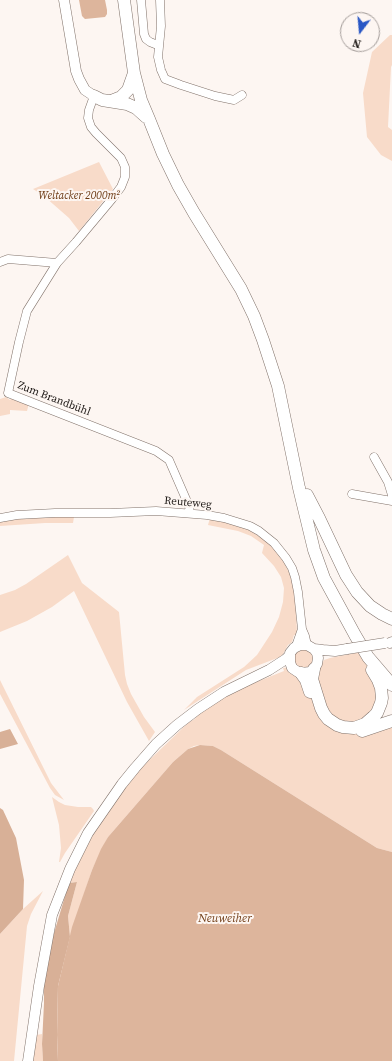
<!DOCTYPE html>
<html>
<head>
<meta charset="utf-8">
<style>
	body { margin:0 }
	#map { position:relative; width:392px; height:1061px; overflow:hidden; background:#fdf6f2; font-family:"Source Serif 4",serif }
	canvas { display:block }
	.north { position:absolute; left:340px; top:12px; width:40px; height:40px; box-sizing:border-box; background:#fdf6f2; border:1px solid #a39c99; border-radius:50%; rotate:196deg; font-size:11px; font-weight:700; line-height:16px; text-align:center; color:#1b1613 }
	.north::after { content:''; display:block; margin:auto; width:14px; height:18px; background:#2957c5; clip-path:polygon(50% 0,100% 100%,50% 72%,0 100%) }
</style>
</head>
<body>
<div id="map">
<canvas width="392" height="1061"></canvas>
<div class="north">N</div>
</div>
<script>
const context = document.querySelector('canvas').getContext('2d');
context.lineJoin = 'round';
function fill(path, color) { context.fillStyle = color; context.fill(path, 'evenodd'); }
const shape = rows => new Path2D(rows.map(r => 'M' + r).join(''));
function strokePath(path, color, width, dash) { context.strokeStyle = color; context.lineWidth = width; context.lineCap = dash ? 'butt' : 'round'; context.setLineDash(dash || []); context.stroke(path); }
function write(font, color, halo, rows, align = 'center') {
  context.font = font + ' "Source Serif 4",serif'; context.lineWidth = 4; context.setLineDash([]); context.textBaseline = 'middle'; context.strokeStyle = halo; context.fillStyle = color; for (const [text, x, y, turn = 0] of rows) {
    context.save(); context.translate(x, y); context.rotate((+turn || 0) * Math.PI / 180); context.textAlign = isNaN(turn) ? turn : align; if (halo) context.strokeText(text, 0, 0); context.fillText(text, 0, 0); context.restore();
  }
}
fill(shape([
	[390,35,392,35,392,65,391,67,388,127,392,130,392,161,381,155,367,137,363,93,372,52],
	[99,162,113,189,79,231,69,218,45,197,33,189],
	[6,397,10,400,12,397,29,403,27,411,10,410,10,414,0,416,0,399],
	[39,517,74,517,73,523,45,523,0,526,0,522,18,519],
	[210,518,243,527,251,531,269,543,282,558,292,578,296,602,297,635,294,635,292,642,288,645,283,654,280,657,246,670,184,710,197,697,244,667,257,655,272,632,279,617,283,602,284,588,281,577,274,566,262,553,264,545,251,536,238,531,208,525],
	[68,555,82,583,119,612,125,675,127,684,131,694,144,717,155,732,149,741,127,702,74,591,52,607,27,621,0,632,0,595,15,590,26,584],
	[296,646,317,653,306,680,312,699,316,709,328,725,392,721,392,852,377,848,221,750,213,746,200,745,194,746,188,749,173,762,108,837,92,870,70,937,68,916,77,882,69,883,77,863,100,821,140,769,189,722,195,719,198,714,216,702,245,686,254,683,284,671,283,668,289,667],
	[360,652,374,678,378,699,369,716,354,724,337,721,326,710,316,672,324,660,330,658],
	[0,680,51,783,64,800,55,795,50,788,0,694],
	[52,797,59,802,65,805,78,807,91,807,93,809,94,811,65,853,60,862,59,862,61,848,59,825],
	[43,891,31,914,27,926,14,1061,0,1061,0,934,23,909],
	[42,1034,42,1044,43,1061,32,1061,36,1035]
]), '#f8dbc9');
fill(shape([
	[10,729,18,744,0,749,0,732],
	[0,808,3,810,16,838,24,880,23,909,0,934],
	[77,882,68,916,70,937,58,986,57,1035,58,1061,43,1061,42,1044,44,1003,44,982,51,943,69,883]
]), '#d8b097');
fill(shape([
	[79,0,105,0,107,10,107,14,105,17,85,19,82,16],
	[200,745,213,746,221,750,377,848,392,852,392,1061,58,1061,57,1035,58,986,72,927,92,870,101,849,108,837,173,762,188,749]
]), '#ddb59c');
const minor = shape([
	[141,0,144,34,146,39,150,42,155,44,159,44],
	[160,0,161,26,158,57,161,70,165,79,181,85,215,96,234,100,242,95],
	[94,96,89,110,88,118,91,127,96,133,121,158,125,167,125,177,121,187,112,199,76,242,57,263,27,311,19,342,8,393,156,451,169,460,189,506,190,513],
	[0,262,8,259,57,263],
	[374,457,388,482,392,495],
	[352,494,392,501],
	[0,518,17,515,55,513,110,513,156,511,207,515,224,518,250,526,259,531,274,543,286,558,292,568,295,577,298,592,302,629,305,636,307,645],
	[296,646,302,629]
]);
const major = shape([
	[64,0,76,71,79,79,85,90,94,96],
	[390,643,392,642],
	[314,649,317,653,318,658,317,664,314,669,310,672,301,673,298,672,292,668,290,662,290,653,294,648,300,645,307,645,314,649,323,650,335,651,347,649],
	[28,1061,39,986,52,915,70,869,88,833,122,784,135,768,156,744,177,725,198,709,224,692,269,670,286,659,289,656]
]);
const highway = shape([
	[124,0,134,73,141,100,149,119,163,154,178,185,194,213,241,289,254,316,263,340,278,386,299,488,314,550,324,578,355,635,368,657,392,685],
	[94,96,102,100,127,104,136,108,146,117],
	[111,101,121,97,128,90,134,73],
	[307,495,319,518,346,575,357,592,370,606,382,614,392,619],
	[314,669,312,679,321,708,324,714,328,719,337,725,343,727,354,728,365,724,373,717,377,713,381,703,382,698,381,688,378,680,372,670],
	[301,673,306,680,310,692],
	[362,731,392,721]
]);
strokePath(minor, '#81726a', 9);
strokePath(major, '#81726a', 11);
strokePath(highway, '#81726a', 13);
strokePath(minor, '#fff', 8);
strokePath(major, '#fff', 10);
strokePath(highway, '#fff', 12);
const majorBridge = shape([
	[347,649,385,643]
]);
strokePath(majorBridge, '#81726a', 11, []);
strokePath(majorBridge, '#fff', 10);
write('italic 11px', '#6b3811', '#fdf6f2', [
	["Weltacker 2000m²",79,196]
]);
write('11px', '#1b1613', '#fdf6f2', [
	["Zum Brandbühl",54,399,21],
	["Reuteweg",188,503,5]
]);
write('italic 12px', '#74401a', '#fdf6f2', [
	["Neuweiher",225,919]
]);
</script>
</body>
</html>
